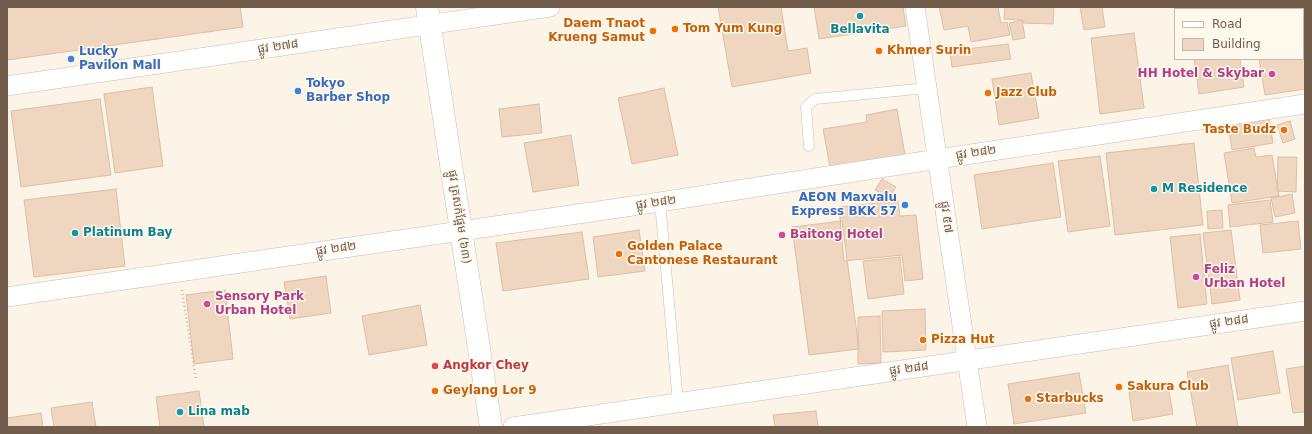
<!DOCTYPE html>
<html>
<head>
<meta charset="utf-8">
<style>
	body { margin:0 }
	#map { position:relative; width:1312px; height:434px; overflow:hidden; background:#fbf4e7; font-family:"DejaVu Sans",sans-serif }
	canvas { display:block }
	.frame { position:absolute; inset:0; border:8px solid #725d4d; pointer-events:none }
	.legend { position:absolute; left:1174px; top:8px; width:130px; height:52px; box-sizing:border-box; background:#fef8ed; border:1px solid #c6baad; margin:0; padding:5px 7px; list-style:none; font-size:12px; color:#725d4d }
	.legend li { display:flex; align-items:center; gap:8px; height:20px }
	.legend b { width:20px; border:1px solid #c6baad }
</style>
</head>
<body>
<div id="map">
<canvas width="1312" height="434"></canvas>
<div class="frame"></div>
<ul class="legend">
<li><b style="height:5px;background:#fff"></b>Road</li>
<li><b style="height:11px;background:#eed6c1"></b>Building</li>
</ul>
</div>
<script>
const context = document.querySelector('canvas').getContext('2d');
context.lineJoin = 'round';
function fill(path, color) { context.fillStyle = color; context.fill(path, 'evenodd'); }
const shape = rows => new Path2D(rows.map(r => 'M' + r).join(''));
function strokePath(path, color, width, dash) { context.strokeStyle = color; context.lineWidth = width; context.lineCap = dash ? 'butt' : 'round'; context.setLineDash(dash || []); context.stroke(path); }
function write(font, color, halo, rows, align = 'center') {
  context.font = font + ' "DejaVu Sans","Noto Sans Khmer",sans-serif'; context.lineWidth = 3; context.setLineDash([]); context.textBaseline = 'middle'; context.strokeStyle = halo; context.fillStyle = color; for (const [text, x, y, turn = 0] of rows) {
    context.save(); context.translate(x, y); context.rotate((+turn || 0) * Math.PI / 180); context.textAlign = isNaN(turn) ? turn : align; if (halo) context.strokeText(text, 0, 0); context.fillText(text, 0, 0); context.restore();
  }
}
const building = shape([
	[7,7,240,7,243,27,7,60,7,7],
	[718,7,781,7,788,51,807,48,811,73,732,87,718,7],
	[814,7,903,7,906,26,819,39,814,7],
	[939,7,998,7,1001,23,1007,22,1010,35,971,42,968,26,944,30,939,7],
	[1005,7,1054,7,1053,24,1023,23,1023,20,1004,19,1005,7],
	[1080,7,1102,7,1105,27,1084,30,1080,7],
	[1022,20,1025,38,1013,40,1009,23,1022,20],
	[1134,33,1144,108,1100,114,1091,38,1134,33],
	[1008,44,1011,59,952,67,950,51,1008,44],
	[1303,54,1304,54,1305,59,1305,89,1265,95,1259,59,1303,59,1303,54],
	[1194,59,1240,59,1244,87,1199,94,1194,59],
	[1031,73,1039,118,999,125,992,79,1031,73],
	[152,87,163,166,115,173,104,94,152,87],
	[664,88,678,155,632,164,618,98,664,88],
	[100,99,111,175,21,187,11,111,100,99],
	[539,104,542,133,502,137,499,109,539,104],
	[897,109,905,155,830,167,823,129,867,122,866,115,897,109],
	[1268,112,1273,143,1232,150,1227,118,1268,112],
	[1290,121,1295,139,1283,143,1277,125,1290,121],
	[571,135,579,185,533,192,524,143,571,135],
	[1194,143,1203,225,1115,235,1106,153,1194,143],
	[1254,148,1256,157,1272,155,1279,196,1232,203,1224,153,1254,148],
	[1100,156,1110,226,1068,232,1058,161,1100,156],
	[1278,157,1297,157,1296,192,1277,191,1278,157],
	[1053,163,1061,217,982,229,974,175,1053,163],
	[882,179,896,187,889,198,875,190,882,179],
	[116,189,125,266,34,277,24,200,116,189],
	[1292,194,1295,213,1275,217,1271,198,1292,194],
	[1270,200,1273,222,1230,227,1228,205,1270,200],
	[898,201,900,216,916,215,923,279,905,281,902,255,844,261,839,207,898,201],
	[1222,210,1223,228,1208,229,1207,211,1222,210],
	[842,221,859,349,809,355,792,227,842,221],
	[1298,221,1301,249,1263,253,1260,225,1298,221],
	[639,230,645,271,598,277,593,237,639,230],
	[1231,230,1240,300,1212,304,1203,233,1231,230],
	[582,232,589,279,503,291,496,243,582,232],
	[1200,234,1207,304,1178,308,1170,237,1200,234],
	[900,257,904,294,868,299,863,261,900,257],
	[326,276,331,313,290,319,284,282,326,276],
	[225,290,233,359,194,364,186,295,225,290],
	[420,305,427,345,369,355,362,316,420,305],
	[925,309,926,350,883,352,882,311,925,309],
	[880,316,881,363,858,364,858,317,880,316],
	[1273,351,1280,393,1238,400,1231,358,1273,351],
	[1228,365,1238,427,1197,427,1187,372,1228,365],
	[1305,366,1305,412,1293,413,1286,369,1305,366],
	[1079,373,1086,413,1014,424,1008,384,1079,373],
	[1168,386,1173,414,1133,421,1129,392,1168,386],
	[199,391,204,427,160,427,156,397,199,391],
	[92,402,96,427,54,427,51,408,92,402],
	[816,411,818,427,775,427,773,415,816,411],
	[41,413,43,427,7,427,7,418,41,413]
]);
fill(building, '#eed6c1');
strokePath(building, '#dfbea3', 1);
const service = shape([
	[809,146,806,107,815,99,927,88],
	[660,202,678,403]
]);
const minor = shape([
	[915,7,977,427],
	[7,86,550,7],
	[7,297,660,202,938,159,1305,104],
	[513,427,1305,311]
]);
const tertiary = shape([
	[427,7,491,427]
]);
strokePath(service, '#ccbdae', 11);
strokePath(minor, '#ccbdae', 20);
strokePath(tertiary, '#ccbdae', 23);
strokePath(shape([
	[182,290,196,380]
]), '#d3b9a4', 2.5, [1, 3]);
strokePath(service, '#fff', 10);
strokePath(minor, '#fff', 19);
strokePath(tertiary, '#fff', 22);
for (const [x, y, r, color] of [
	[860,16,4,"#0f9aa8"],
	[675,29,4,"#e8710a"],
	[653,31,4,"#e8710a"],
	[879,51,4,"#e8710a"],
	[71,59,4,"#3f7fe0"],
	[1272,74,4,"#d1479c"],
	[298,91,4,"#3f7fe0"],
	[988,93,4,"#e8710a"],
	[1284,130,4,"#e8710a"],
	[1154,189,4,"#0f9aa8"],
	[905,205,4,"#3f7fe0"],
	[75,233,4,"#0f9aa8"],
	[782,235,4,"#d1479c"],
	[619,254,4,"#e8710a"],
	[1196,277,4,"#d1479c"],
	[207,304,4,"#d1479c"],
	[923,340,4,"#e8710a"],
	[435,366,4,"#e0444e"],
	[1119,387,4,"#e8710a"],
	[435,391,4,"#e8710a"],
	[1028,399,4,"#e8710a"],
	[180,412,4,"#0f9aa8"]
]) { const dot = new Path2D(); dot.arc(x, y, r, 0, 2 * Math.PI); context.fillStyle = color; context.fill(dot); strokePath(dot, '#fef8ed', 1.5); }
write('bold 12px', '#c56008', '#fef8ed', [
	["Daem Tnaot",645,24,"right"],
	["Krueng Samut",645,38,"right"],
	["Tom Yum Kung",683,29],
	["Khmer Surin",887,51],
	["Jazz Club",996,93],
	["Taste Budz",1276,130,"right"],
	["Golden Palace",627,247],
	["Cantonese Restaurant",627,261],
	["Pizza Hut",931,340],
	["Sakura Club",1127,387],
	["Geylang Lor 9",443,391],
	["Starbucks",1036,399]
], 'left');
write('bold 12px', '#0d838f', '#fef8ed', [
	["Bellavita",860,30,"center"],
	["M Residence",1162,189],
	["Platinum Bay",83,233],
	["Lina mab",188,412]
], 'left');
write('12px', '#725d4d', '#fef8ed', [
	["ផ្លូវ ២៧៨",278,47,-8],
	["ផ្លូវ ២៨២",976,153,-8],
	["ផ្លូវ ២៨២",656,203,-8],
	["ផ្លូវ ត្រសក់ផ្អែម (៦៣)",459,217,81],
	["ផ្លូវ ៥៧",946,217,82],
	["ផ្លូវ ២៨២",336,249,-8],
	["ផ្លូវ ២៨៨",1229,322,-8],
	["ផ្លូវ ២៨៨",909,369,-8]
]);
write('bold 12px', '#366cbe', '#fef8ed', [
	["Lucky",79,52],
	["Pavilon Mall",79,66],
	["Tokyo",306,84],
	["Barber Shop",306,98],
	["AEON Maxvalu",897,198,"right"],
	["Express BKK 57",897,212,"right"]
], 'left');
write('bold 12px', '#b23c85', '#fef8ed', [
	["HH Hotel & Skybar",1264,74,"right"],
	["Baitong Hotel",790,235],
	["Feliz",1204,270],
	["Urban Hotel",1204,284],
	["Sensory Park",215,297],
	["Urban Hotel",215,311]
], 'left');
write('bold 12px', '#be3a42', '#fef8ed', [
	["Angkor Chey",443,366]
], 'left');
</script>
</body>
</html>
